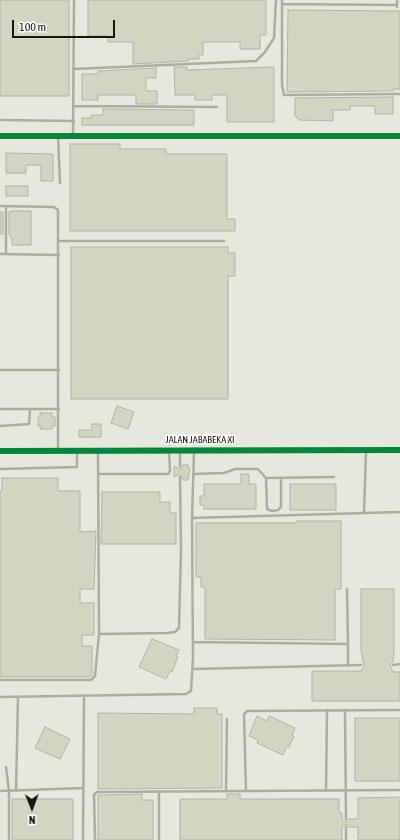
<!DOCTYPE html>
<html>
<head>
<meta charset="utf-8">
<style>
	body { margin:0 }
	#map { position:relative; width:400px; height:840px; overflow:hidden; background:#e6e8de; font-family:"Asap Condensed",sans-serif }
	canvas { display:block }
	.north { position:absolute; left:12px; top:788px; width:40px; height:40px; -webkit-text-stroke:3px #fff; paint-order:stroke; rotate:179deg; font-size:11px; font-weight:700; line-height:16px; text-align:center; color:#161611 }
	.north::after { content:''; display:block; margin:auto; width:14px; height:18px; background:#161611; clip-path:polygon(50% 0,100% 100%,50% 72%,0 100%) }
	.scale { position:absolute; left:12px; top:20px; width:103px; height:18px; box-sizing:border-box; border:2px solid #161611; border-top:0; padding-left:5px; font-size:12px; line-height:14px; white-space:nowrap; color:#161611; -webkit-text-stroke:3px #fff; paint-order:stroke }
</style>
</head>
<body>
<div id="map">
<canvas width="400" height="840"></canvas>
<div class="north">N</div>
<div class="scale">100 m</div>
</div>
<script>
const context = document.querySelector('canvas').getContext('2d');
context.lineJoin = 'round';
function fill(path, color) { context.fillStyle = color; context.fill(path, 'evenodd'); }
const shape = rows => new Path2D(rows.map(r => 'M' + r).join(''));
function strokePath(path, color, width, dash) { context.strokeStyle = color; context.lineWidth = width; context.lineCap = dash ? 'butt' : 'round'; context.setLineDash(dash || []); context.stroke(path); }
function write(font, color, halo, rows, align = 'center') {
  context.font = font + ' "Asap Condensed",sans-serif'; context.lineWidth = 3.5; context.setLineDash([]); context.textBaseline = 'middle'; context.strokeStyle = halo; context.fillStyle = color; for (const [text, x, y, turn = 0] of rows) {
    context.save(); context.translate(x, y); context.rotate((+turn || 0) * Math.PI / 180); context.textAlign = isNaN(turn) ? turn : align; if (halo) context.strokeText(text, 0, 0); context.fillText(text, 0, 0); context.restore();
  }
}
const building = shape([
	[0,0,69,0,69,96,0,96,0,0],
	[88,0,266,0,266,35,260,35,260,49,240,49,240,42,203,42,203,55,199,55,199,59,188,59,188,61,133,64,133,42,108,42,108,36,88,36,88,0],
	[288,10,400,11,400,89,393,89,393,91,287,92,288,10],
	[174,67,187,67,187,70,274,67,274,122,227,122,227,95,212,95,212,100,195,100,195,95,175,95,174,67],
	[156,68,156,78,146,78,146,91,157,91,157,104,136,104,136,95,98,95,98,100,82,100,82,74,98,74,98,71,156,68],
	[393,97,393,114,375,114,375,106,350,106,350,110,333,110,333,121,299,120,295,116,295,98,393,97],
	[103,109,194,110,194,125,82,125,82,118,91,118,91,115,103,115,103,109],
	[70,144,120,144,120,149,166,149,166,154,227,154,227,219,235,219,235,231,70,231,70,144],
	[6,153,53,154,53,181,41,181,41,165,26,165,26,173,6,173,6,153],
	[6,186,28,186,28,196,6,196,6,186],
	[12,211,31,211,31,245,12,245,12,240,9,234,9,212,12,211],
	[0,212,3,212,3,234,0,234,0,212],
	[71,247,228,247,228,253,235,253,235,276,228,276,228,399,71,399,71,247],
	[117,406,134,412,128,429,111,423,117,406],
	[40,413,52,413,52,417,55,417,55,426,52,426,52,429,40,429,41,426,38,426,38,417,40,417,40,413],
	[92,424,101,424,101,437,79,437,79,430,92,430,92,424],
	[183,465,188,465,188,468,190,468,188,480,183,480,180,474,174,477,174,466,180,469,183,465],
	[241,474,249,474,249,484,256,484,256,509,204,509,204,505,200,505,200,496,204,496,204,484,241,484,241,474],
	[2,478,58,478,58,491,80,491,80,532,96,531,94,589,80,589,80,603,94,603,94,635,82,635,82,646,92,646,92,675,90,677,0,677,0,491,2,491,2,478],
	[290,484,336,484,336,510,290,510,290,484],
	[102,492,160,492,160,502,170,502,170,513,176,513,176,544,101,544,102,492],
	[297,521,341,521,341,589,335,589,335,640,205,639,205,587,201,587,201,577,196,577,196,523,297,523,297,521],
	[361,589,394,589,394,651,393,662,390,665,393,672,400,672,400,701,312,701,312,671,361,671,364,666,361,651,361,589],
	[152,639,179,650,176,656,178,657,172,672,170,671,166,679,139,667,152,639],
	[194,708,217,708,217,714,222,714,222,788,98,789,98,713,194,714,194,708],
	[257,716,267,721,269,716,295,728,292,735,294,736,289,747,287,746,283,755,257,743,258,740,249,736,257,716],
	[355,718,400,718,400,781,355,781,355,718],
	[45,727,70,739,60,759,35,748,45,727],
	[142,794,142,800,153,800,153,840,98,840,98,795,142,794],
	[227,794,240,794,240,799,339,799,339,813,342,813,342,819,346,822,349,819,358,819,358,798,400,797,400,840,358,840,358,827,349,827,346,824,342,827,342,840,180,840,180,799,227,799,227,794],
	[12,799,73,799,73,840,12,840,12,799]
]);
fill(building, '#d3d5c3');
strokePath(building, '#b2b3ac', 1);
strokePath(shape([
	[282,0,282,85,284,95,400,94],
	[397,0,397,7],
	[282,4,397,5],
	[73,69,256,61,265,52,274,38,276,0],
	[73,106,217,107],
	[0,120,74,121],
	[58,136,60,183],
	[73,136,74,0],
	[0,206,54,207,58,210,58,450],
	[6,207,6,254],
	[59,241,224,241],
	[0,254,59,255],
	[0,370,59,370],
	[0,409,59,409],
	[0,426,29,424,30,410],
	[180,451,180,466],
	[0,469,77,467,77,451],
	[99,474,168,474,170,471,169,451],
	[194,474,224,473,235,469,258,469,266,478,334,477],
	[266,478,267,509,272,511,278,510,281,507,281,478],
	[364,512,366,451],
	[192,518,400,512],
	[347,589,348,644],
	[99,634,168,633,175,632,179,628,181,550,180,477],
	[193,642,348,644,348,666],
	[393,665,400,664],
	[193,669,361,665],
	[0,680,91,680,95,676,99,634,98,452],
	[0,697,186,694,191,691,193,658,192,518,194,452],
	[345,710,346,819],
	[6,767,9,791,9,840],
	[0,791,83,788],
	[16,791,18,697],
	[226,791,227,719],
	[246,791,244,714,247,711,400,710],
	[326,791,327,710],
	[159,792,159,840],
	[83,840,84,696],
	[95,840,94,795,97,792,400,790],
	[346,840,346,827]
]), '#adaea1', 2.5);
strokePath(shape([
	[0,136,400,136],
	[0,451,400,450]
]), '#adaea1', 5.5);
strokePath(shape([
	[0,136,400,136],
	[0,451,400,450]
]), '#00873e', 6);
write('10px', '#161611', '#fff', [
	["JALAN JABABEKA XI",200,440]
]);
</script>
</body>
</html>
